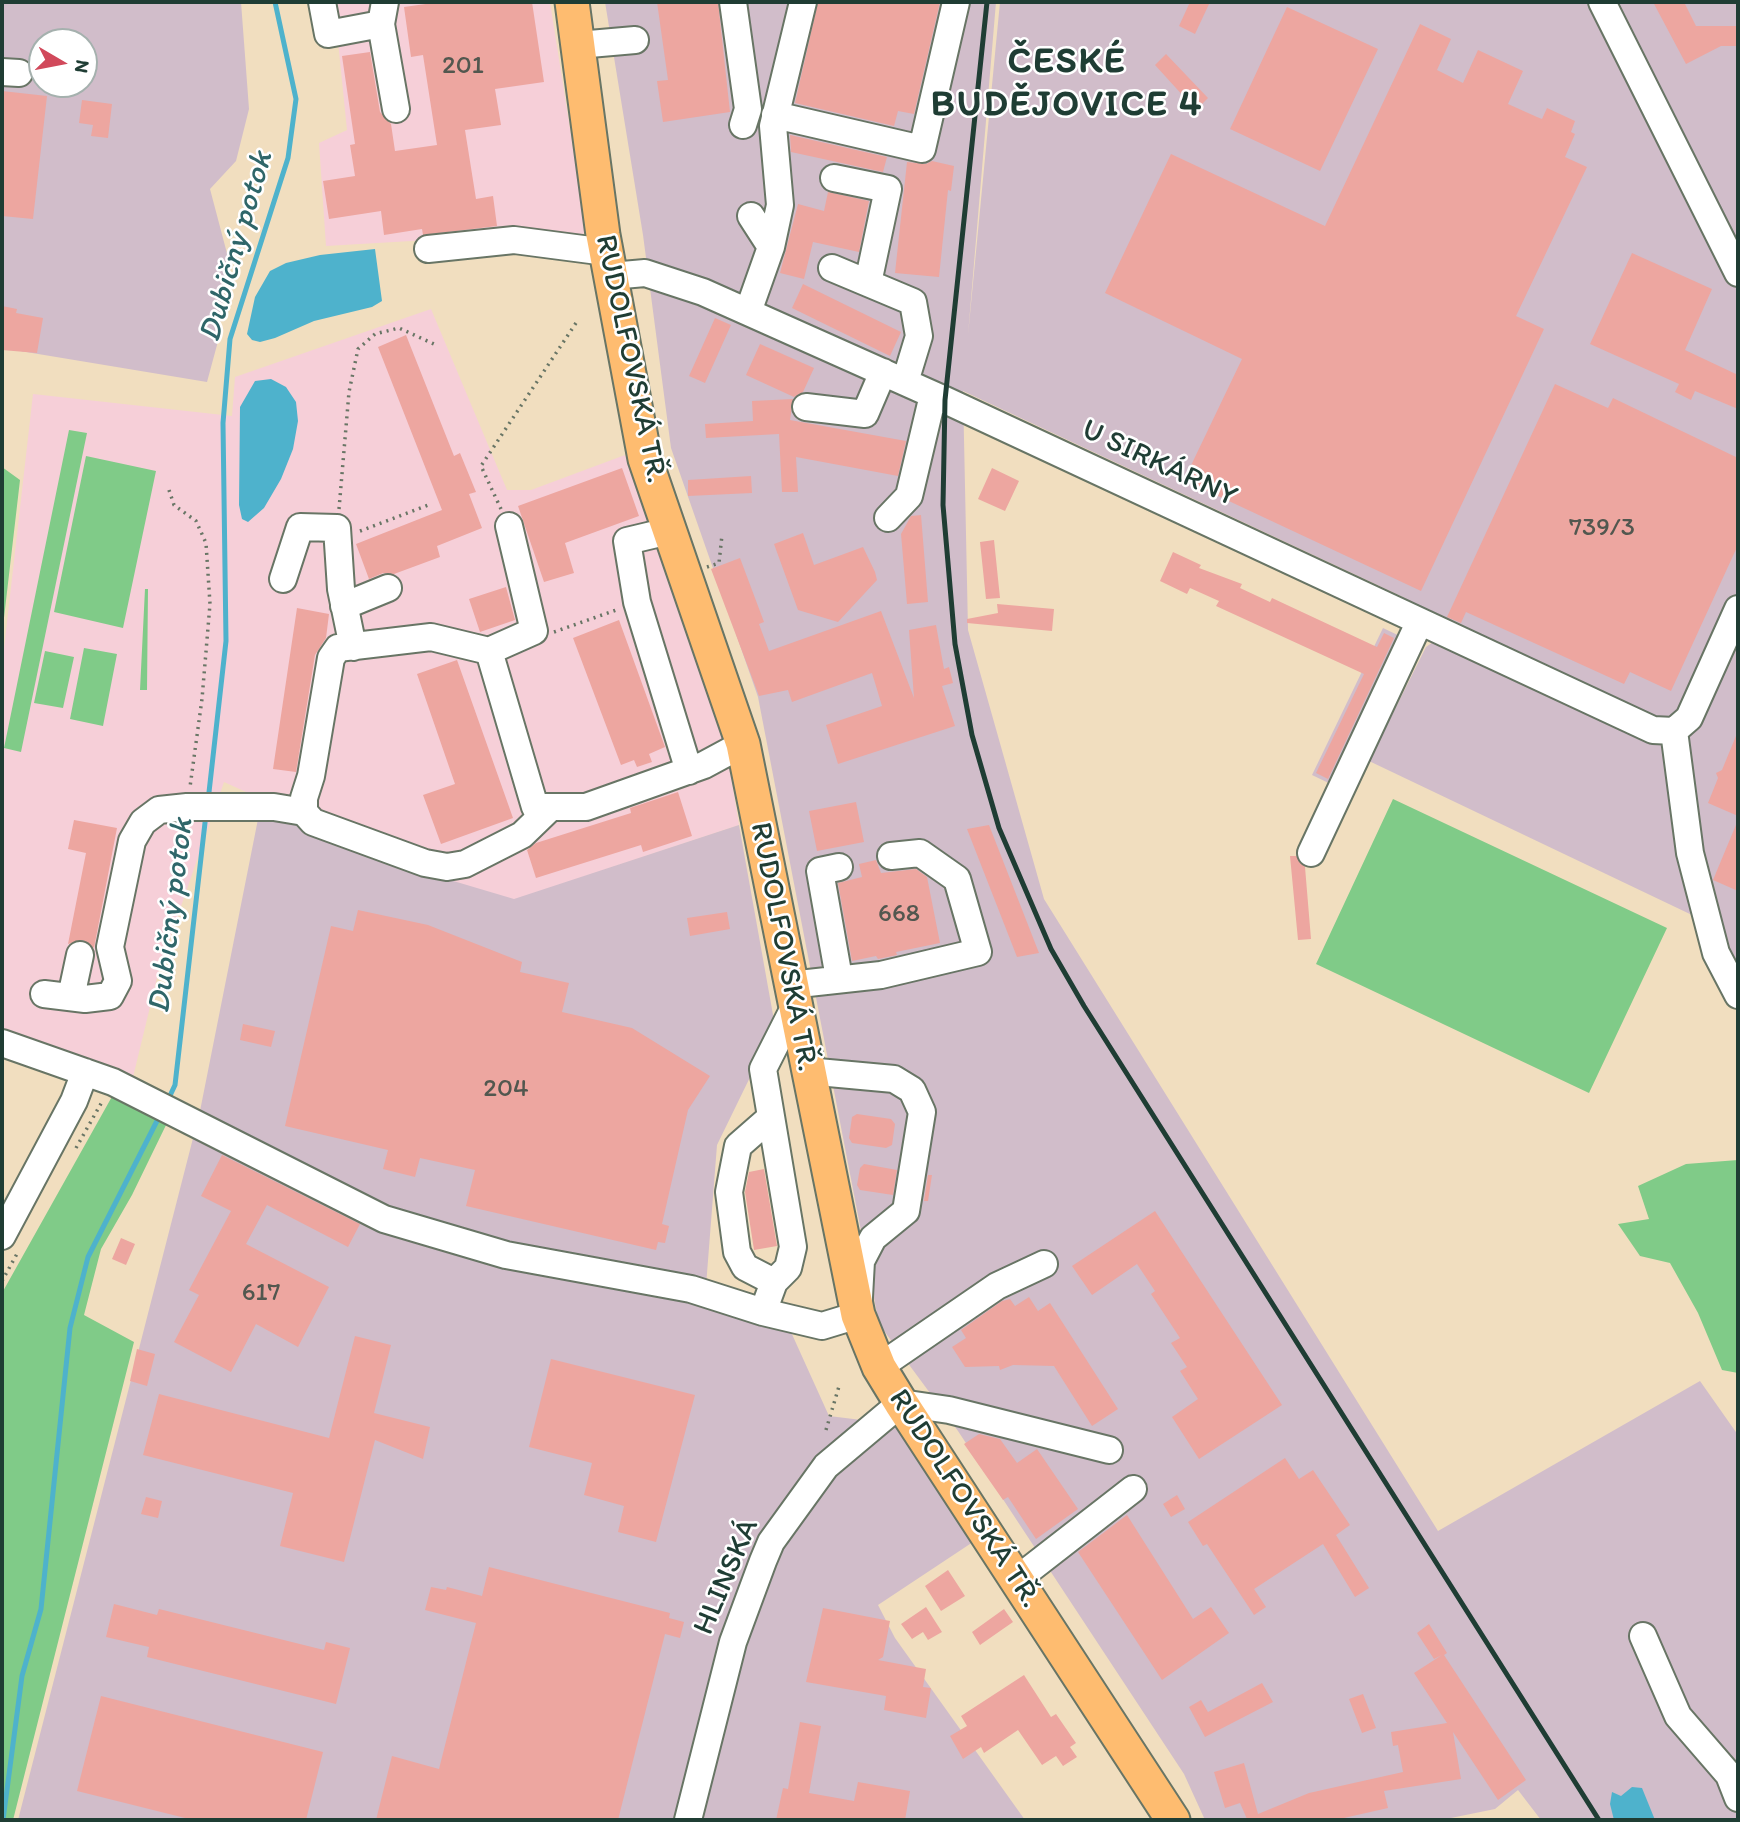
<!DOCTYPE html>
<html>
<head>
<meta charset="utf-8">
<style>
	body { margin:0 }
	#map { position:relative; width:1740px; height:1822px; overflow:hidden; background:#f1debf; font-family:Itim,sans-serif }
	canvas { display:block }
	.frame { position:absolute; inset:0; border:4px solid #1f3d34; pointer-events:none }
	.north { position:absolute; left:28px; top:28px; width:70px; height:70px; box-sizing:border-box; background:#fff; border:2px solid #a5b1ae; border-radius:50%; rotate:100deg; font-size:19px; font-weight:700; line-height:28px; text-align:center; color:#1f3d34 }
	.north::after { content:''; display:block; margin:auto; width:24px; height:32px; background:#d1495b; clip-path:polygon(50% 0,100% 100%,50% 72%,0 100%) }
</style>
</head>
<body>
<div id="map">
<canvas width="1740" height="1822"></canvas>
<div class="frame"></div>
<div class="north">N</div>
</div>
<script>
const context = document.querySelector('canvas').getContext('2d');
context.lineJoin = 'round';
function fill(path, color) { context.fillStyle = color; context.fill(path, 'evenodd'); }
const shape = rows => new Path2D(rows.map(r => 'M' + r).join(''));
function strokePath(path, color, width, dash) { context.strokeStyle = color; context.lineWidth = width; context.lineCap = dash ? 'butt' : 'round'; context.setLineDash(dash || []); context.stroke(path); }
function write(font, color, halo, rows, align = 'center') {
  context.font = font + ' Itim,sans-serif'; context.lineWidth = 5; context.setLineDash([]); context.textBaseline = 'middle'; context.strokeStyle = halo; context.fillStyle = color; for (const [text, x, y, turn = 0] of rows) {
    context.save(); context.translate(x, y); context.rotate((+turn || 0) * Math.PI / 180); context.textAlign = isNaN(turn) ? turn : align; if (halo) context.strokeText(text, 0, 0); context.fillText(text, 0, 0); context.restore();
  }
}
fill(shape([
	[334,2,550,2,586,230,578,241,514,235,326,246,319,143,347,130],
	[431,309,507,490,531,490,625,455,725,740,739,825,511,901,423,872,224,782,159,970,133,1077,2,1029,2,666,33,394,232,416,235,377]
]), '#f6cfd8');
fill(shape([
	[2,2,241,2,249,109,236,161,210,189,229,261,217,345,207,382,2,348],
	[42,42,84,42,84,84,42,84],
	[605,2,996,2,968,335,1000,2,1738,2,1738,979,1692,915,1369,761,1426,647,1454,627,1405,598,963,391,968,630,1044,899,1438,1531,1700,1381,1738,1435,1738,1820,1541,1820,1518,1790,1495,1809,1441,1820,1205,1820,1184,1774,958,1431,879,1324,758,697,671,448,643,235],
	[1383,628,1406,639,1337,787,1312,775],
	[262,799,423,872,514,899,739,825,775,1026,717,1145,706,1286,786,1321,829,1416,902,1425,976,1540,878,1605,895,1638,1025,1820,18,1820,200,1111]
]), '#d1bdca');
fill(shape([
	[69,430,87,433,21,752,4,748],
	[86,456,156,471,123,628,54,612],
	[2,467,20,480,2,635],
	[145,589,148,589,147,690,140,690],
	[84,648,117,654,103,726,70,719],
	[45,651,74,657,63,708,34,703],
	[1393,799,1667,928,1589,1093,1316,964],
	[114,1093,167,1123,132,1195,101,1249,84,1315,134,1342,13,1820,2,1820,2,1293],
	[1738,1160,1738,1373,1722,1370,1698,1313,1670,1263,1640,1256,1618,1224,1649,1219,1638,1186,1686,1164]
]), '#80cb88');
fill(shape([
	[375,249,382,301,372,307,314,321,275,338,260,342,252,340,247,334,255,297,270,271,286,263,320,255],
	[271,379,286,387,296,402,298,421,293,449,281,479,264,508,248,522,242,519,239,505,240,407,255,381],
	[1632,1787,1642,1788,1655,1820,1614,1820,1610,1804,1612,1792,1621,1796]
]), '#4eb2cc');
strokePath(shape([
	[208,801,226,641,223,423,230,339,288,158,296,99,275,2],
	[167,1102,175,1085,206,814],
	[3,1820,22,1676,41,1609,70,1328,88,1257,161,1113]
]), '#4eb2cc', 5);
fill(shape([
	[440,2,532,2,544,82,495,89,501,125,465,130,476,199,493,196,497,226,423,235,422,229,384,235,381,211,329,219,323,181,355,176,350,145,355,144,342,56,370,52,380,112,391,124,395,151,437,145,423,55,411,57,404,7],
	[657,2,718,2,730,112,663,122,657,81,668,80],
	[818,2,940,2,914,114,898,111,894,126,795,103],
	[1190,2,1210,2,1195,34,1179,26],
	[1653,2,1684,2,1696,26,1738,26,1738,46,1721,46,1686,64],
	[1287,7,1378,49,1320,171,1230,129],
	[1420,24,1451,39,1437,70,1463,83,1478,50,1523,71,1508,104,1537,117,1542,119,1547,108,1575,121,1571,132,1575,134,1565,157,1587,167,1516,316,1544,329,1421,591,1184,480,1242,359,1105,293,1171,154,1325,226],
	[1166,54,1208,98,1196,110,1155,65],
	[2,91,47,96,33,219,2,216],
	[82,100,112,104,108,138,91,136,93,125,79,123],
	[790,135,887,157,883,172,791,152],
	[932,161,954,166,951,191,948,190,939,277,895,273,907,162,926,164],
	[828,192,869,201,859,252,813,242,804,279,780,273,798,204,824,211],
	[1632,253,1712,289,1685,350,1738,375,1738,409,1695,391,1691,400,1675,392,1679,384,1590,344],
	[803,284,901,332,890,356,792,308],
	[2,306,17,309,16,313,43,318,37,353,2,350],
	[715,318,731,325,705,383,689,376],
	[406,335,454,456,460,453,476,492,469,494,482,528,437,546,440,557,394,574,383,573,369,579,356,544,442,510,378,347],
	[760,344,814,368,803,392,794,397,746,375],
	[1555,384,1608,408,1613,398,1738,458,1738,545,1671,691,1630,672,1624,684,1466,612,1461,623,1447,617],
	[793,399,790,420,906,441,898,476,796,457,798,492,782,492,779,434,706,438,705,424,753,421,752,401],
	[622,468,639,516,565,543,574,573,544,582,518,506],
	[992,468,1019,481,1005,511,978,499],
	[751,476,752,493,688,496,688,480],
	[921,515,928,602,907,604,901,534,911,516],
	[803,533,814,565,863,547,875,572,877,580,838,622,798,610,774,544],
	[994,540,1000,598,986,599,980,542],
	[1173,552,1201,565,1199,568,1242,584,1240,588,1270,602,1272,598,1377,647,1384,633,1394,638,1328,779,1316,773,1364,674,1216,606,1219,601,1190,588,1187,594,1160,581],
	[740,558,764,622,759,624,769,651,881,611,914,698,909,630,936,625,944,669,949,667,953,683,942,686,955,726,838,764,826,725,882,706,872,673,792,702,788,690,759,696,711,569],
	[506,587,515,620,480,632,469,599],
	[997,604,1054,609,1052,631,967,623,967,619,998,613],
	[297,608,329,614,326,638,315,655,296,772,273,769],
	[619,620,665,747,649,754,652,762,637,767,634,760,621,765,573,638],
	[457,660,513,818,441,844,423,795,455,784,417,674],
	[1738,731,1738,816,1708,803,1718,778,1716,773,1722,770],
	[678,792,692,836,643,852,641,845,536,878,527,850,536,843,631,813,630,808],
	[856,802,864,842,817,851,809,811],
	[74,820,117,828,94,948,83,940,68,944,86,853,68,849],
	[1738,820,1738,891,1713,880],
	[989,825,1039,953,1017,957,967,829],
	[1290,856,1296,856,1305,867,1311,939,1298,940],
	[876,860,881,873,916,869,927,877,940,943,896,952,897,955,878,959,876,956,852,961,838,883,862,877,859,864],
	[358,910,428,925,522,962,520,972,569,983,562,1012,632,1028,710,1076,688,1110,662,1224,669,1226,665,1243,658,1242,656,1250,466,1206,475,1170,420,1158,415,1177,383,1169,388,1150,285,1126,331,926,353,931],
	[727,912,730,929,690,936,687,918],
	[243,1024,275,1031,271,1047,240,1040],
	[857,1114,891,1119,895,1124,892,1145,886,1148,852,1143,849,1138,852,1117],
	[222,1155,360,1224,348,1247,267,1205,246,1244,329,1287,298,1347,256,1324,231,1372,174,1342,199,1295,189,1290,231,1211,201,1196],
	[864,1164,897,1170,893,1195,860,1190,857,1185,860,1168],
	[764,1169,777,1246,754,1250,745,1192,749,1172],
	[928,1175,932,1175,928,1201,924,1201],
	[1155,1211,1282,1405,1199,1459,1172,1417,1198,1399,1180,1371,1187,1367,1171,1343,1180,1338,1151,1294,1155,1291,1137,1264,1092,1295,1072,1266],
	[121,1238,135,1244,126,1265,112,1259],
	[1029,1297,1038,1311,1050,1303,1118,1409,1092,1426,1054,1366,1013,1365,1000,1370,999,1366,965,1367,952,1347,966,1338,961,1330,1002,1301,1010,1299,1015,1306],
	[355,1336,391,1345,374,1413,430,1427,423,1459,375,1440,344,1562,280,1546,293,1493,143,1455,159,1394,329,1438],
	[137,1349,155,1354,147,1386,130,1381],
	[551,1359,695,1395,656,1542,618,1532,624,1506,584,1495,592,1463,529,1447],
	[979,1434,1000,1439,1017,1463,1037,1449,1078,1509,1036,1539,1008,1497,1003,1500,964,1444],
	[1285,1458,1299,1479,1313,1470,1350,1525,1336,1535,1369,1588,1355,1597,1323,1544,1254,1589,1266,1607,1254,1615,1207,1544,1203,1546,1188,1522],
	[1177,1495,1185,1509,1171,1517,1163,1504],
	[146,1497,162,1501,158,1518,141,1514],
	[1127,1515,1193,1619,1211,1607,1229,1633,1162,1680,1078,1552],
	[489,1567,670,1613,669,1618,684,1622,680,1638,665,1634,618,1820,376,1820,392,1756,439,1769,476,1623,425,1610,431,1587,446,1590,447,1587,482,1596],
	[948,1570,965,1596,941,1611,925,1586],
	[114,1604,157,1615,159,1609,324,1650,326,1642,350,1648,336,1704,147,1657,149,1647,106,1637],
	[926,1607,942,1632,928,1640,923,1632,912,1639,901,1624],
	[823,1608,890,1621,883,1657,878,1660,926,1669,923,1687,931,1688,926,1718,884,1710,886,1696,806,1682],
	[1004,1609,1013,1622,980,1645,972,1632],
	[1429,1624,1447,1653,1444,1655,1526,1780,1498,1800,1453,1732,1461,1779,1384,1791,1388,1808,1335,1820,1244,1820,1247,1819,1240,1803,1225,1808,1214,1772,1244,1763,1258,1814,1309,1793,1403,1772,1398,1745,1393,1746,1391,1732,1447,1723,1414,1673,1442,1655,1434,1659,1417,1633],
	[1024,1675,1051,1717,1056,1714,1076,1743,1070,1747,1077,1757,1063,1766,1056,1756,1042,1765,1018,1730,984,1753,981,1747,963,1759,950,1736,967,1726,961,1716],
	[1262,1683,1273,1702,1205,1737,1189,1707,1201,1700,1208,1712],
	[1363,1694,1376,1728,1362,1733,1349,1699],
	[101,1696,323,1752,306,1820,193,1820,77,1791],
	[800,1722,821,1726,809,1793,854,1801,858,1782,910,1791,905,1820,776,1820,783,1788,788,1789]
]), '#eda6a0');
const minor = shape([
	[322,2,328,34,381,24],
	[385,2,381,24,396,109],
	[733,2,748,109,743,125],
	[1602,2,1738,273],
	[578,45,635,40],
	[2,72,19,73],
	[775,115,922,149,956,2],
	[834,178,888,189,868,283],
	[751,216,771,247],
	[428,249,514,240,606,252],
	[832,268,913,302,919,336,905,382],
	[611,276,645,273,703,292,945,400,1653,730,1674,731,1689,718,1738,609],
	[748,312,771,247,780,205,773,126,803,2],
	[806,407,865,414,883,372],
	[888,518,909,496,933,395],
	[509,526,534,631,489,651,535,807,586,807,704,765,743,744],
	[669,531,627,541,637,602,689,771],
	[283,579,300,527,337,528,341,589,353,647],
	[344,606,388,588],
	[489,651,431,637,338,648,331,658,311,776,304,798,304,812,313,822,425,863,447,867,465,864,522,835,551,807],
	[1674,731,1690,853,1716,953,1738,995],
	[1311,853,1419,623],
	[839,978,820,871,839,867],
	[790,985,881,975,978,952,957,879,920,853,891,856],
	[44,994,85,999,110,996,118,981,110,947,132,841,143,822,159,810,187,807,274,807,304,812],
	[71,997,80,955],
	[2,1043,113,1082,384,1219,506,1255,691,1289,763,1312,822,1326,858,1315,861,1261,873,1238,906,1211,922,1112,912,1090,894,1079,807,1071],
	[770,1118,738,1146,729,1192,737,1252,745,1267,774,1282],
	[2,1236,74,1101,85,1072],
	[763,1312,774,1282,788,1268,793,1247,763,1069,795,1006],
	[879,1367,997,1286,1044,1264],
	[1016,1580,1133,1489],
	[1643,1636,1678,1716,1729,1775,1738,1798],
	[688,1820,733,1642,763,1561,771,1542,826,1466,901,1403,949,1410,1109,1450]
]);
const major = shape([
	[572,2,603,235,645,459,743,744,858,1315,879,1367,901,1403,1173,1820]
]);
strokePath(minor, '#687565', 30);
strokePath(major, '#687565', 37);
strokePath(shape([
	[169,490,174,505,196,521,206,543,210,604,202,699,190,787],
	[339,509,349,392,358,349,375,334,399,328,436,345],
	[501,509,481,466,576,323],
	[360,531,431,504],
	[707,567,719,563,722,535],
	[554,632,619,609],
	[76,1148,103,1100],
	[2,1281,18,1252],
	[826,1430,840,1383]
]), '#687565', 3.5, [2, 5]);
strokePath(minor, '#fff', 26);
strokePath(major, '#febc70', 33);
strokePath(shape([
	[987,2,945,400,943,505,955,644,972,735,999,828,1051,949,1084,1006,1599,1820]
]), '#1f3d34', 5);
write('26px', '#52574f', null, [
	["201",463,66],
	["739/3",1602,528],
	["668",899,914],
	["204",506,1089],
	["617",261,1293]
]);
write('30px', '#1f3d34', '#fff', [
	["RUDOLFOVSKÁ TŘ.",630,359,78],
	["U SIRKÁRNY",1159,464,25],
	["RUDOLFOVSKÁ TŘ.",783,947,79],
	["RUDOLFOVSKÁ TŘ.",964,1499,57],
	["HLINSKÁ",727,1577,-67]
]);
write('italic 32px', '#2f6669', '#fff', [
	["Dubičný potok",237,247,-74],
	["Dubičný potok",172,916,-83]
]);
context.letterSpacing = '2px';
write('bold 37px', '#1f3d34', '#fff', [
	["ČESKÉ",1067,63],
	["BUDĚJOVICE 4",1067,106]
]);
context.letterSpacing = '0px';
</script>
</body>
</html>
